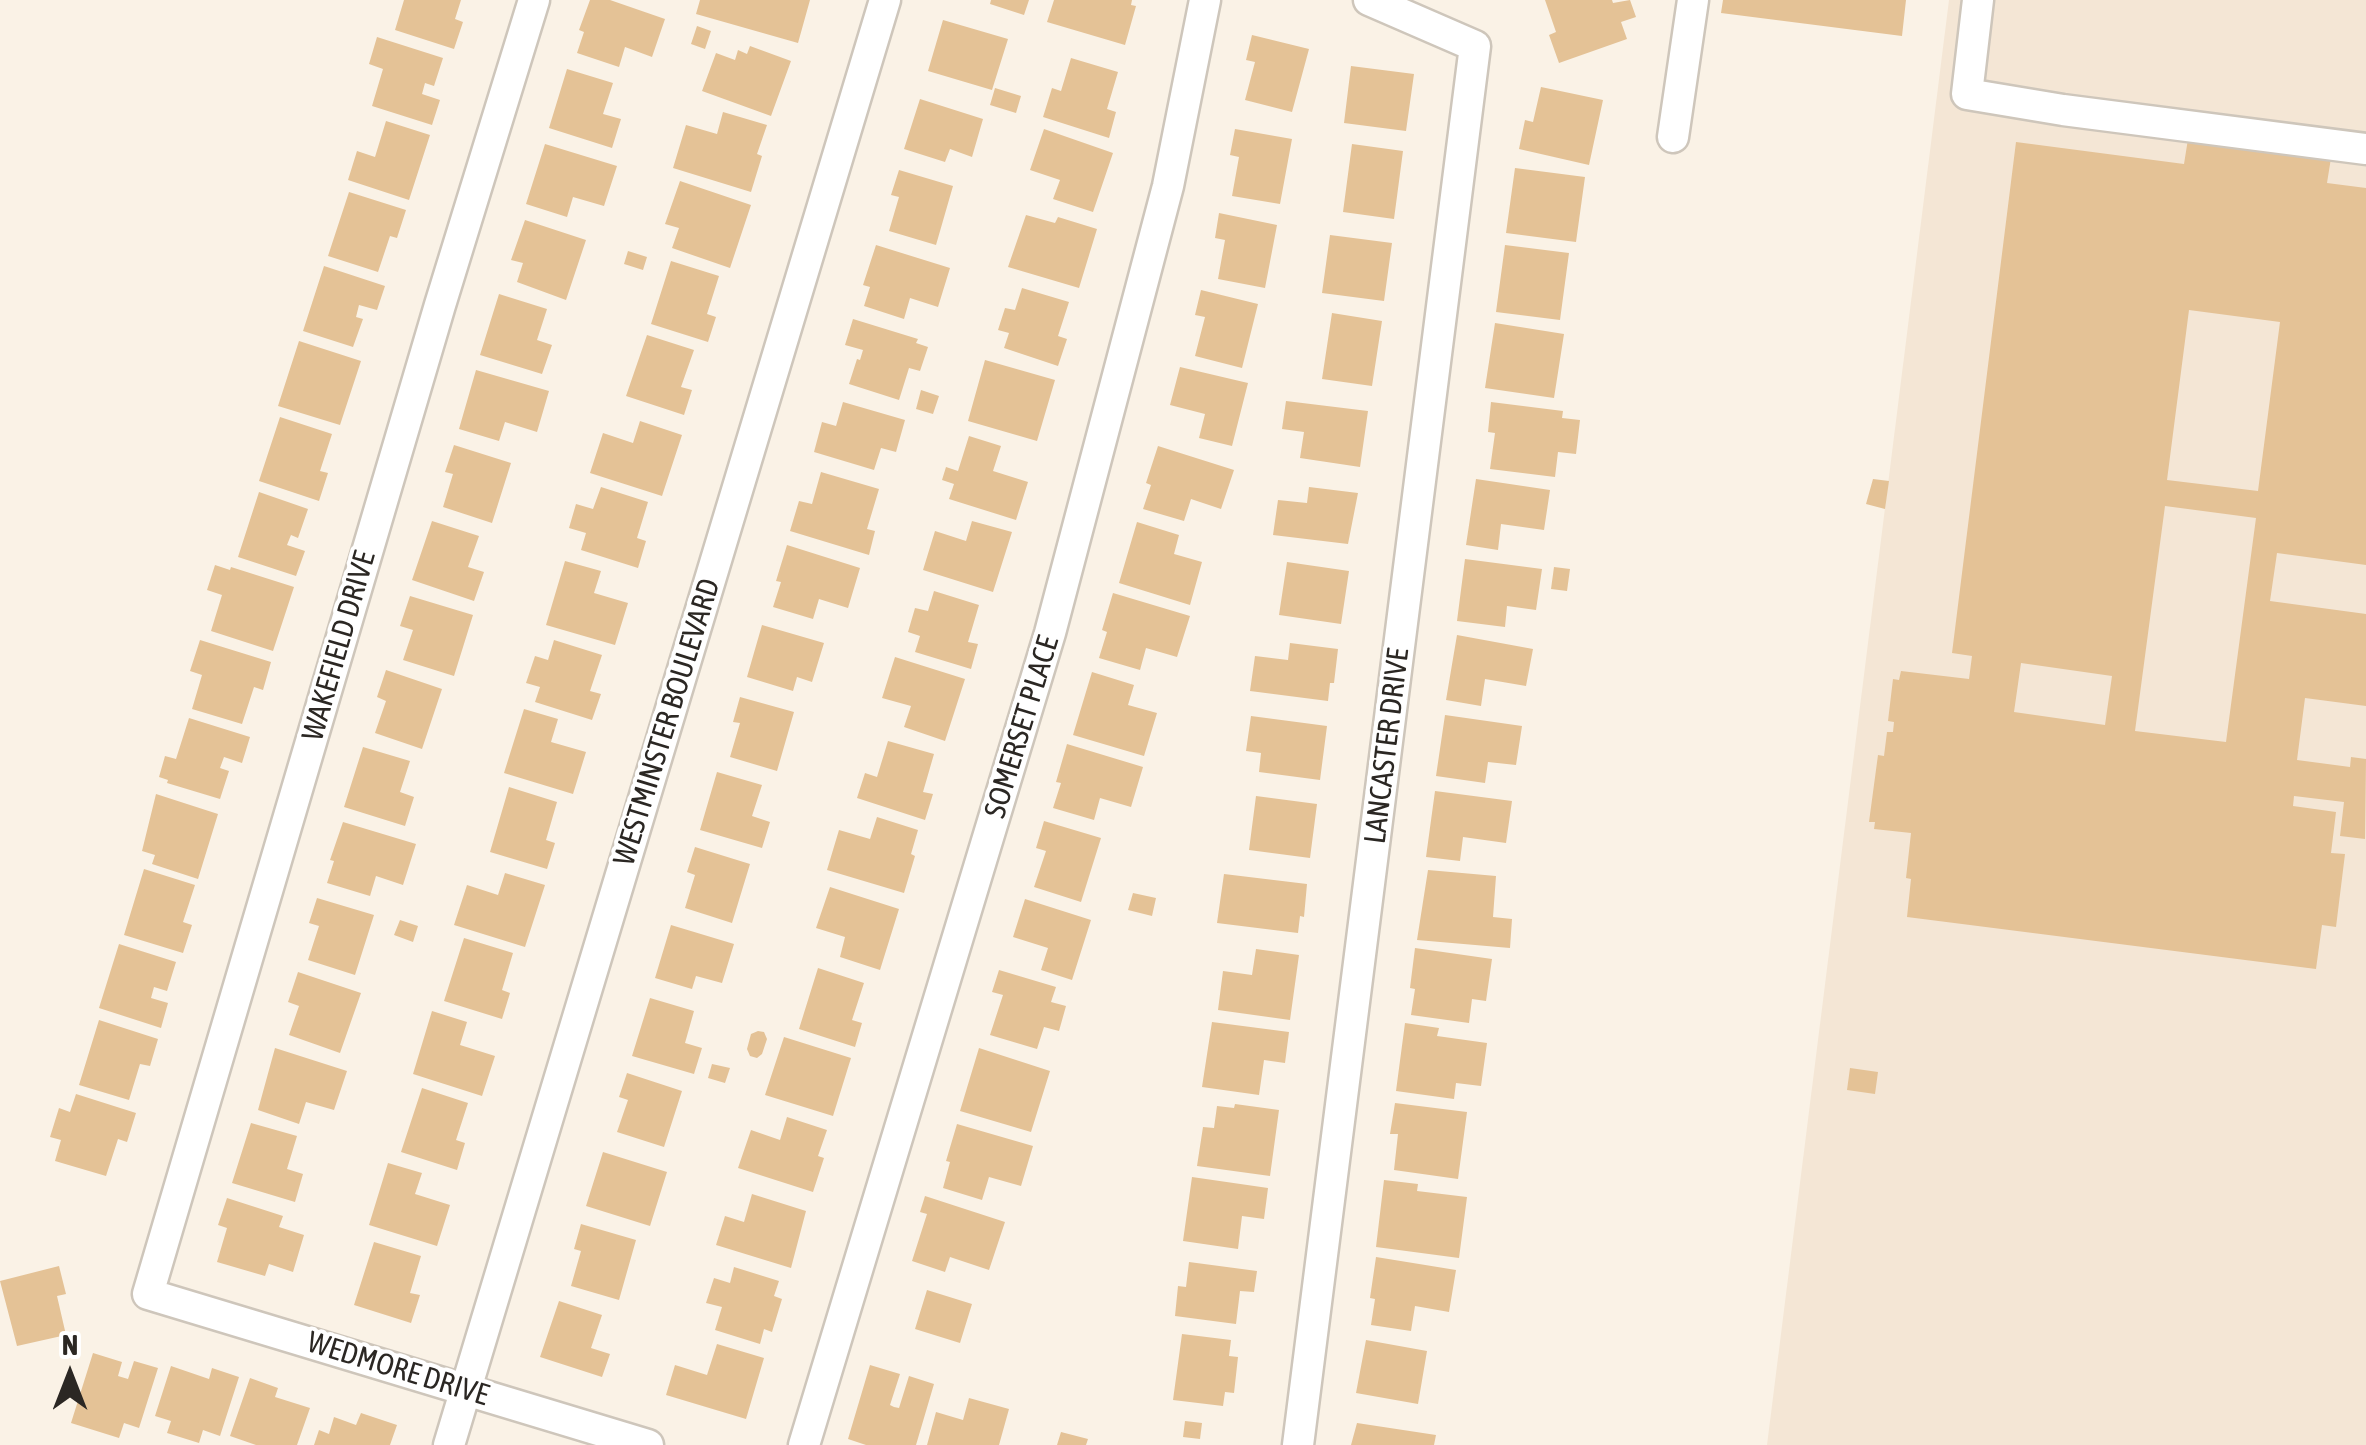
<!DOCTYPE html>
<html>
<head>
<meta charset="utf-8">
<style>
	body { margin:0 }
	#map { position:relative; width:2366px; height:1445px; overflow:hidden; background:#faf2e6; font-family:"Asap Condensed",sans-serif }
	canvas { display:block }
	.north { position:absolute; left:20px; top:1325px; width:100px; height:100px; -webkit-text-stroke:8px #fff; paint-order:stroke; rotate:0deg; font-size:28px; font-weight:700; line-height:40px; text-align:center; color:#2b2723 }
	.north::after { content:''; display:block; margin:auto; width:35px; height:45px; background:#2b2723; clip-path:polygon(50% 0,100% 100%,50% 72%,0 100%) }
</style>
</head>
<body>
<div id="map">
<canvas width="2366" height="1445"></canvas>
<div class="north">N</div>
</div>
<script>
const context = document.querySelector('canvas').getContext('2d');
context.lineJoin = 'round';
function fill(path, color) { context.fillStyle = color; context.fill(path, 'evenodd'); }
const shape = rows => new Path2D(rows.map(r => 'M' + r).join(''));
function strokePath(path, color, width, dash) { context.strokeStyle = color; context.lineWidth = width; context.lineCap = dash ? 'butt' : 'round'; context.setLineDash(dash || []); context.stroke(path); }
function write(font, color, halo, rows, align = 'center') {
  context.font = font + ' "Asap Condensed",sans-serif'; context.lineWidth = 8; context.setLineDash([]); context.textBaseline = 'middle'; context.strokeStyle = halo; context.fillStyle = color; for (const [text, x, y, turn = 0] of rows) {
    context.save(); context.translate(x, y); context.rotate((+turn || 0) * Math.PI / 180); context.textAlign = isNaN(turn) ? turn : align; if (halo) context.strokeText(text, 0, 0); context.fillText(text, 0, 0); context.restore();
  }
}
fill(shape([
	[1949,0,2366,0,2366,1445,1767,1445]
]), '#f4e6d5');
fill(shape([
	[404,0,461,0,455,19,463,22,454,49,395,30],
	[590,0,610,0,665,19,652,57,625,47,619,67,577,53,584,32,579,30],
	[700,0,810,0,798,43,696,14],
	[991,0,1029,0,1024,15,990,4],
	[1054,0,1132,0,1131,5,1136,6,1125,45,1047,22],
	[1545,0,1612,0,1613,3,1630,0,1636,17,1621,22,1627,39,1559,63,1549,35,1556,32],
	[1723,0,1906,0,1902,36,1721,13],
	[943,20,1008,39,992,90,928,71],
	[697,26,711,31,705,49,691,44],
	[1252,35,1309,49,1292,112,1245,100,1255,62,1246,60],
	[377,37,443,58,434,86,425,83,422,94,440,100,432,125,372,106,383,69,369,64],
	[750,46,791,61,771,116,702,91,716,53,735,60,738,50,747,54],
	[1071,58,1118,72,1107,109,1116,112,1109,138,1043,117,1052,88,1061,91],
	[1351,66,1414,74,1406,131,1344,123],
	[567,69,613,83,603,114,621,119,612,148,549,128],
	[1541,87,1603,100,1589,165,1519,149,1525,120,1533,122],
	[995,88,1021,96,1016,113,990,105],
	[920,99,983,119,972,157,950,149,945,162,904,149],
	[723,112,767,125,757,154,762,156,751,192,673,168,686,125,717,134],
	[386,121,430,135,409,200,348,180,357,151,375,157],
	[1044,129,1113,153,1093,212,1053,199,1060,180,1030,170],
	[1235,129,1292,139,1280,204,1232,196,1239,157,1230,155],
	[2188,139,2331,158,2327,183,2366,188,2366,565,2277,553,2270,601,2366,614,2366,706,2305,698,2297,760,2350,767,2351,757,2366,759,2365,839,2340,836,2344,802,2294,796,2293,806,2336,812,2331,853,2345,854,2336,927,2322,925,2316,969,1907,917,1911,879,1906,878,1911,833,1874,829,1875,822,1869,822,1878,755,1884,756,1887,732,1893,732,1894,722,1888,721,1893,679,1899,680,1901,671,1969,679,1972,656,1952,653,2016,142,2184,164],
	[2189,310,2280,322,2258,491,2167,480],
	[2165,506,2256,518,2226,742,2135,731],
	[2021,663,2112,676,2105,725,2014,712],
	[545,144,617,166,604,206,573,197,567,217,526,204],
	[1352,144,1403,151,1394,219,1343,212],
	[1515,168,1585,177,1576,242,1506,233],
	[899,170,953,186,936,245,889,231,899,197,891,195],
	[680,181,751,205,730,268,672,248,679,228,665,224],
	[349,192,406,210,397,238,390,236,378,272,328,256],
	[1219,213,1277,225,1265,288,1218,279,1225,240,1215,238],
	[1026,215,1055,223,1058,217,1097,229,1079,288,1008,267],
	[525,220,586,240,566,300,517,282,523,263,511,260],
	[1330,235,1392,243,1384,301,1322,293],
	[876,245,950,268,938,307,910,298,904,319,864,306,870,287,863,285],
	[1505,245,1569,253,1560,320,1496,312],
	[628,251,647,257,643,270,624,264],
	[671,261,719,276,707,314,716,317,708,342,651,324],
	[324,266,385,286,377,310,359,305,356,317,363,319,353,347,303,331],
	[1022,288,1069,302,1058,336,1067,339,1058,366,1004,348,1009,333,998,330,1005,308,1015,310],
	[1201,290,1258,304,1242,368,1195,356,1205,317,1195,315],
	[499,294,547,309,537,340,552,345,542,374,480,355],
	[1332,313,1382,321,1372,386,1322,379],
	[853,319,918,339,916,343,928,347,920,371,909,368,899,400,849,384,857,359,860,360,863,350,845,345],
	[1495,323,1564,334,1554,398,1485,388],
	[647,335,694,350,681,387,692,390,684,415,626,396],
	[299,341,361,361,340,425,278,406],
	[985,360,1055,380,1037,441,968,421],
	[1180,367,1248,383,1232,446,1199,438,1205,414,1170,405],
	[476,370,549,391,537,432,505,422,499,441,459,429],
	[921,390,939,396,933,414,916,409],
	[1286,401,1368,411,1360,467,1300,458,1304,432,1282,429],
	[843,402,905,420,896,452,881,448,874,470,814,452,822,422,836,426],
	[1491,402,1563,411,1562,418,1580,420,1576,454,1558,452,1555,477,1490,469,1495,433,1488,432],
	[280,417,332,434,320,471,328,473,319,501,259,481],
	[640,421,682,435,662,496,590,473,603,433,633,443],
	[969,436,1001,446,993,471,1028,482,1016,520,949,499,954,484,942,480,946,467,958,471],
	[454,445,511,463,492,523,443,507,453,474,445,472],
	[1158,446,1234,470,1221,509,1191,499,1184,521,1143,509,1151,485,1146,483],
	[821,472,879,489,867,529,875,531,869,555,790,531,799,501,812,504],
	[1476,479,1550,490,1544,530,1501,524,1498,550,1466,545],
	[1873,479,1889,481,1885,509,1866,504],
	[601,487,648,502,637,538,646,541,638,568,581,550,586,533,569,528,576,504,593,509],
	[1309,487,1358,493,1348,544,1273,535,1278,500,1307,503],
	[259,492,308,509,298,538,291,535,287,545,305,551,296,576,238,557],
	[432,521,479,536,468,567,484,572,474,601,412,580],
	[972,521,1012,532,993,592,923,570,935,531,966,541],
	[1137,522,1179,535,1174,554,1202,562,1190,605,1119,583],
	[787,545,860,568,848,608,819,599,813,619,773,607,781,582,776,581],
	[1465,559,1542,569,1536,610,1507,606,1505,627,1457,621],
	[565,561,601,571,594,593,628,603,615,645,546,625],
	[1287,562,1349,571,1341,624,1279,615],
	[215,565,230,570,231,567,294,587,273,651,211,631,222,595,207,590],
	[1554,567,1570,569,1567,591,1551,589],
	[934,591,979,605,968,642,978,644,971,669,915,652,920,636,908,632,915,608,928,611],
	[1113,593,1190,616,1177,657,1146,648,1140,670,1099,658,1107,632,1102,630],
	[410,596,473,615,454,676,403,660,413,630,400,626],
	[762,625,824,643,812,682,797,677,793,691,747,677],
	[1457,635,1533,649,1526,686,1485,679,1481,706,1446,700],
	[200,640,271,662,263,690,254,687,242,724,192,709,202,675,190,671],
	[554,640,602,655,590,691,601,694,592,720,535,702,540,687,526,683,535,656,548,660],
	[1290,643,1338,649,1334,683,1330,683,1328,701,1250,691,1255,656,1288,660],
	[895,657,965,679,945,741,904,727,911,706,882,698],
	[386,670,442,689,422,749,375,733,386,701,377,697],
	[1092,672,1134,685,1128,705,1157,713,1144,756,1073,735],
	[740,697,794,712,777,771,730,757,740,723,733,722],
	[524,709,558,719,551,742,586,752,573,794,504,773],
	[1445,715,1522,726,1516,765,1488,762,1485,783,1436,776],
	[1251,716,1327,726,1320,780,1259,772,1261,753,1246,751],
	[189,718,250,737,242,763,224,757,220,768,229,771,220,799,167,783,168,780,159,777,165,756,176,759],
	[888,741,934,754,923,792,933,794,925,820,857,798,865,773,877,777],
	[1067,744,1143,767,1131,807,1100,798,1094,820,1053,808,1061,783,1056,782],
	[363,747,410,761,400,792,414,797,405,826,344,807],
	[717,772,762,785,752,816,770,822,762,848,700,830],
	[509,787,557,802,546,840,555,843,547,869,490,852],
	[1435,791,1512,801,1506,843,1463,837,1460,861,1426,857],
	[156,794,218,814,198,879,152,864,155,855,142,851],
	[1256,796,1317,804,1310,858,1249,850],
	[877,817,918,830,911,854,915,856,904,893,827,870,839,830,870,839],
	[1044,821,1101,838,1081,902,1034,887,1046,851,1036,848],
	[343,822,416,844,403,885,376,876,370,896,327,883,334,861,330,860],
	[695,847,750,864,732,923,685,908,695,875,687,872],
	[144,869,195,885,183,922,192,925,183,953,124,935],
	[1428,870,1496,876,1493,917,1512,919,1510,948,1417,940],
	[505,873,545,885,525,947,454,925,467,885,498,895],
	[1224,874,1307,884,1304,917,1300,916,1298,933,1217,923],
	[830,887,899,909,880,970,840,957,845,937,816,928],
	[1133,893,1156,898,1152,916,1128,910],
	[317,898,374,915,355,975,308,960,319,926,309,923],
	[1025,899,1091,920,1072,980,1041,970,1048,948,1013,937],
	[400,920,418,926,413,942,394,935],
	[671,925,734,944,722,983,696,976,692,989,655,978],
	[464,938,513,953,502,990,510,993,502,1019,444,1001],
	[119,944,176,962,167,991,154,987,151,998,168,1003,161,1028,99,1008],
	[1415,948,1492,959,1486,1001,1472,999,1469,1023,1411,1015,1415,989,1410,988],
	[1256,949,1299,955,1290,1020,1218,1010,1223,971,1252,975],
	[818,968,864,983,852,1020,862,1023,855,1047,799,1029],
	[999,970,1056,987,1051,1002,1066,1006,1059,1031,1044,1027,1037,1049,990,1035,1003,995,992,992],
	[298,972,361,993,340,1053,289,1035,299,1006,288,1002],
	[650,998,694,1011,685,1043,702,1048,694,1074,632,1056],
	[432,1011,467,1022,460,1045,495,1056,482,1096,413,1074],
	[99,1020,158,1039,150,1066,140,1064,129,1100,79,1085],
	[1212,1022,1289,1032,1285,1063,1264,1060,1259,1095,1202,1087],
	[1405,1023,1439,1028,1437,1036,1487,1043,1481,1086,1456,1083,1454,1099,1396,1091],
	[758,1031,764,1032,767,1039,762,1054,757,1058,750,1056,747,1049,751,1034],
	[784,1037,851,1058,833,1116,765,1095],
	[275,1048,347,1071,334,1110,306,1102,299,1124,258,1110],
	[979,1048,1050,1071,1031,1132,960,1111],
	[712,1064,730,1068,725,1083,708,1078],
	[1850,1068,1878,1072,1875,1094,1847,1090],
	[627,1073,682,1091,664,1147,617,1132,628,1100,619,1097],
	[422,1088,468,1103,456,1140,465,1143,457,1170,401,1152],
	[76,1094,136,1113,127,1142,118,1139,106,1176,55,1161,61,1140,50,1137,59,1108,70,1112],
	[1395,1103,1467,1112,1458,1179,1394,1170,1398,1134,1390,1134],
	[1235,1104,1279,1110,1270,1176,1197,1166,1203,1127,1214,1128,1217,1106,1234,1108],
	[787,1117,827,1130,818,1156,824,1158,813,1192,738,1168,751,1130,780,1140],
	[251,1123,297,1136,287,1169,303,1174,295,1202,232,1183],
	[957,1124,1033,1146,1021,1186,989,1177,982,1200,943,1188,950,1162,946,1161],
	[603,1152,667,1172,650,1226,586,1206],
	[388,1163,422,1173,415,1194,450,1205,437,1246,369,1225],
	[1192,1177,1268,1188,1264,1219,1242,1216,1238,1249,1183,1241],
	[1384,1180,1418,1184,1417,1191,1467,1197,1459,1258,1376,1247],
	[752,1194,806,1211,791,1268,716,1245,725,1216,744,1222],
	[925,1196,1005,1222,989,1270,950,1257,945,1272,912,1261,927,1214,920,1212],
	[227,1198,283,1216,279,1227,304,1235,293,1272,269,1264,265,1276,217,1262,227,1228,218,1225],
	[581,1224,636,1240,619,1300,571,1286,581,1251,574,1249],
	[374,1242,421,1256,410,1293,420,1295,411,1323,354,1305],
	[1376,1257,1456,1270,1449,1312,1415,1306,1411,1331,1371,1325,1375,1299,1370,1298],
	[1189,1262,1257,1271,1254,1292,1240,1291,1236,1324,1175,1316,1178,1286,1186,1287],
	[59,1266,66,1294,57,1296,66,1335,17,1346,0,1281],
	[734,1267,779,1281,774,1296,782,1299,772,1332,764,1329,760,1344,715,1330,722,1307,706,1303,714,1278,730,1283],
	[927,1290,972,1304,960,1343,915,1329],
	[559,1301,602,1315,591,1348,610,1354,602,1377,540,1357],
	[1182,1334,1231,1340,1229,1356,1238,1357,1234,1393,1225,1392,1223,1406,1173,1400],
	[1366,1340,1427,1351,1418,1404,1356,1393],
	[717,1344,764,1358,746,1419,666,1395,675,1365,707,1375],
	[93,1353,122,1362,118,1376,128,1379,134,1361,158,1368,139,1428,124,1423,119,1438,71,1423],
	[870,1365,900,1374,890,1405,894,1407,899,1408,909,1376,934,1384,916,1445,866,1445,848,1439],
	[171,1366,209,1379,212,1368,239,1377,220,1436,203,1430,199,1443,167,1433,171,1421,155,1416],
	[250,1378,278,1388,275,1397,310,1408,297,1445,256,1445,230,1436],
	[969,1398,1009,1409,999,1445,927,1445,936,1412,963,1420],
	[361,1413,397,1425,390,1445,314,1445,319,1430,329,1434,334,1417,356,1425],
	[1185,1421,1202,1423,1200,1439,1183,1437],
	[1357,1423,1436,1435,1434,1445,1351,1445],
	[1061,1432,1088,1439,1086,1445,1057,1445]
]), '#e4c296');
const minor = shape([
	[534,0,440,305,148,1294,648,1445],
	[1978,0,1967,94,2063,110,2366,149],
	[1673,137,1693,0],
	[449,1445,885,0],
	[804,1445,1050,633,1168,186,1205,0],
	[1298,1445,1475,46,1369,0]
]);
strokePath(minor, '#cec6bb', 35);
strokePath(minor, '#fff', 30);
write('30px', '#2b2723', '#fff', [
	["WAKEFIELD DRIVE",339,646,-74],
	["WESTMINSTER BOULEVARD",667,722,-73],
	["SOMERSET PLACE",1022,727,-73],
	["LANCASTER DRIVE",1387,746,-83],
	["WEDMORE DRIVE",398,1369,17]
]);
</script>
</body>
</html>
